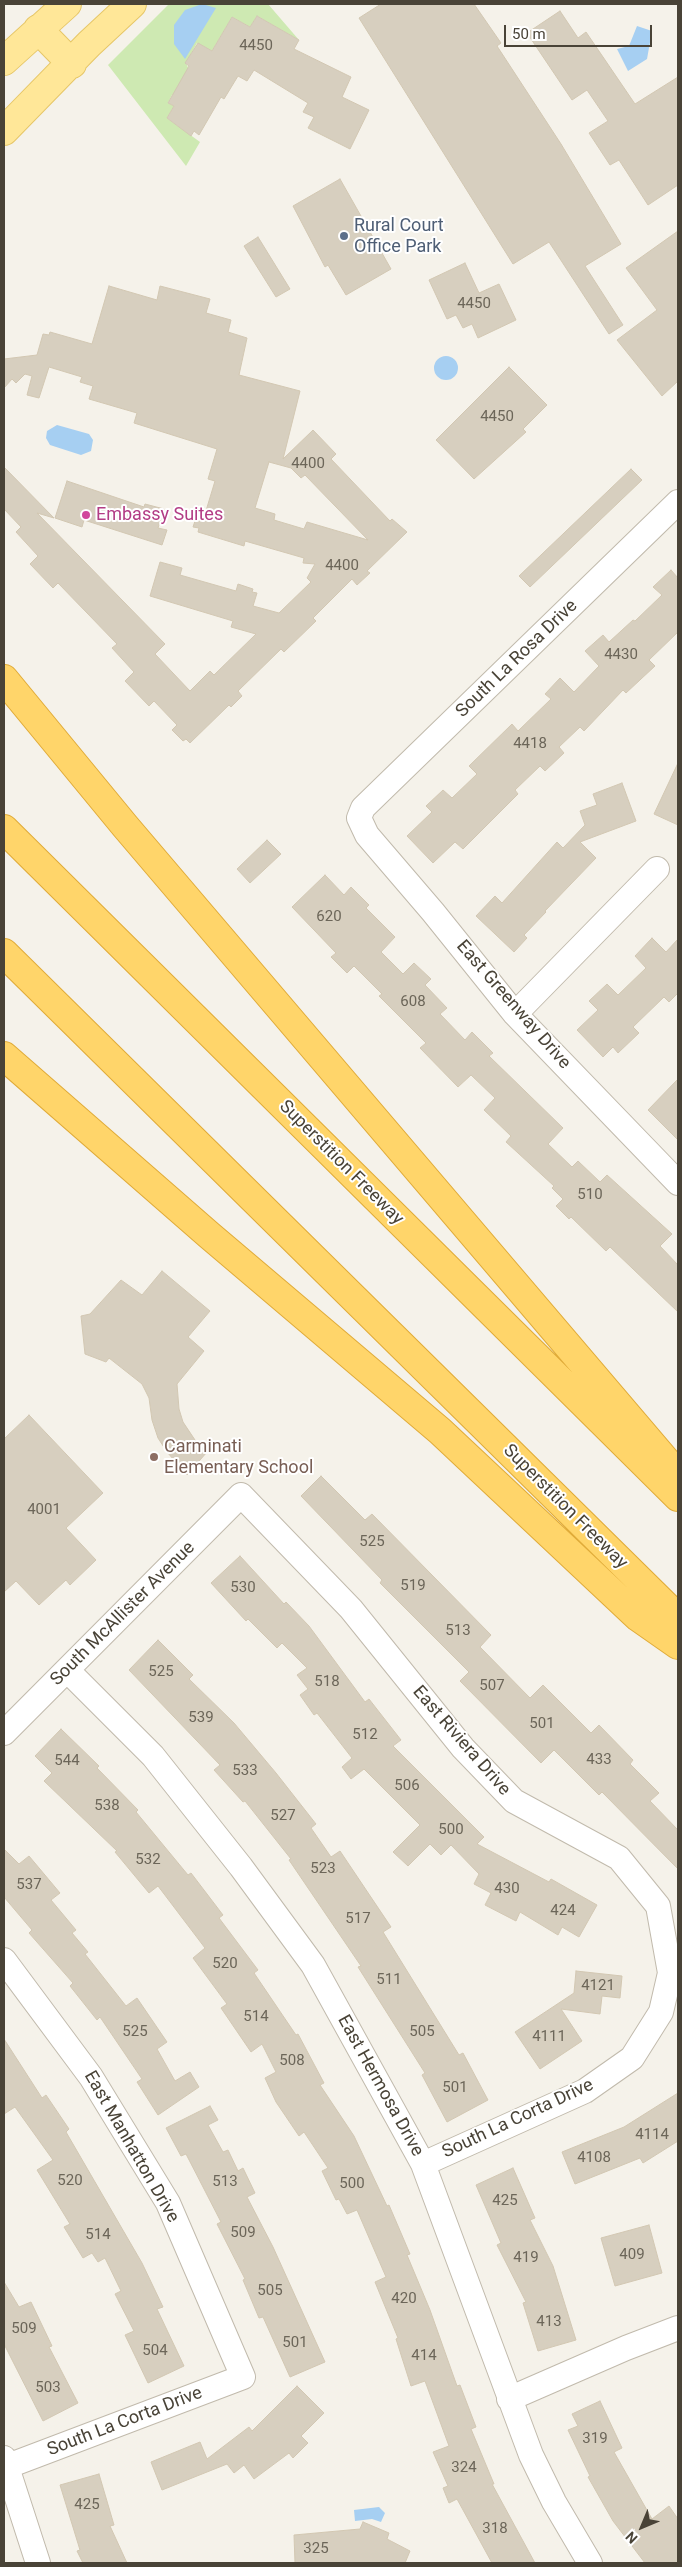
<!DOCTYPE html>
<html>
<head>
<meta charset="utf-8">
<style>
	body { margin:0 }
	#map { position:relative; width:682px; height:2567px; overflow:hidden; background:#f5f2ea; font-family:Roboto,sans-serif }
	canvas { display:block }
	.frame { position:absolute; inset:0; border:5px solid #494337; pointer-events:none }
	.north { position:absolute; left:617px; top:2502px; width:50px; height:50px; -webkit-text-stroke:4px #fff; paint-order:stroke; rotate:225deg; font-size:14px; font-weight:700; line-height:20px; text-align:center; color:#494337 }
	.north::after { content:''; display:block; margin:auto; width:18px; height:22px; background:#494337; clip-path:polygon(50% 0,100% 100%,50% 72%,0 100%) }
	.scale { position:absolute; left:504px; top:25px; width:148px; height:22px; box-sizing:border-box; border:2px solid #494337; border-top:0; padding-left:6px; font-size:15px; line-height:18px; white-space:nowrap; color:#494337; -webkit-text-stroke:4px #fff; paint-order:stroke }
</style>
</head>
<body>
<div id="map">
<canvas width="682" height="2567"></canvas>
<div class="frame"></div>
<div class="north">N</div>
<div class="scale">50 m</div>
</div>
<script>
const context = document.querySelector('canvas').getContext('2d');
context.lineJoin = 'round';
function fill(path, color) { context.fillStyle = color; context.fill(path, 'evenodd'); }
const shape = rows => new Path2D(rows.map(r => 'M' + r).join(''));
function strokePath(path, color, width, dash) { context.strokeStyle = color; context.lineWidth = width; context.lineCap = dash ? 'butt' : 'round'; context.setLineDash(dash || []); context.stroke(path); }
function write(font, color, halo, rows, align = 'center') {
  context.font = font + ' Roboto,sans-serif'; context.lineWidth = 4; context.setLineDash([]); context.textBaseline = 'middle'; context.strokeStyle = halo; context.fillStyle = color; for (const [text, x, y, turn = 0] of rows) {
    context.save(); context.translate(x, y); context.rotate((+turn || 0) * Math.PI / 180); context.textAlign = isNaN(turn) ? turn : align; if (halo) context.strokeText(text, 0, 0); context.fillText(text, 0, 0); context.restore();
  }
}
fill(shape([
	[169,4,268,4,299,40,257,16,250,27,232,17,212,51,197,43,186,63,193,79,178,99,172,95,168,103,174,106,167,118,200,142,186,166,108,65]
]), '#cee9b2');
fill(shape([
	[202,4,216,8,185,59,174,44,174,25,185,10],
	[637,26,652,31,647,59,628,71,617,49,629,46],
	'434 368a12 12 0 1 1 24 0a12 12 0 1 1-24 0Z',
	[57,425,89,434,93,440,91,451,81,455,50,445,46,438,47,431],
	[379,2507,385,2513,381,2522,372,2519,355,2521,354,2510]
]), '#a6cff2');
const building = shape([
	[381,4,474,4,501,43,497,46,561,144,621,244,585,266,623,325,609,334,549,242,513,264,359,18,381,4],
	[560,11,578,38,586,32,635,104,678,77,678,185,648,205,619,160,610,165,589,133,608,121,587,90,572,100,527,33,560,11],
	[257,16,299,40,294,49,351,77,342,97,369,110,350,149,308,128,314,117,303,112,308,103,254,70,247,81,238,76,224,99,221,97,199,135,194,131,191,136,167,118,174,106,168,103,189,66,185,63,198,43,212,51,232,17,250,27,257,16],
	[340,179,391,269,346,295,328,265,325,267,293,206,340,179],
	[678,231,678,381,662,396,617,340,657,310,626,268,678,231],
	[258,237,290,289,276,297,244,246,258,237],
	[465,263,479,293,499,284,516,320,478,338,472,324,463,328,456,315,447,319,429,280,465,263],
	[109,286,157,300,160,286,210,299,206,313,231,320,228,332,247,338,239,375,300,391,283,459,313,430,336,454,331,459,390,521,392,519,407,532,367,571,370,573,357,585,352,579,313,618,316,621,284,652,281,649,238,691,242,696,231,707,229,705,190,743,186,739,183,741,172,730,177,725,154,701,149,706,125,681,134,672,112,648,117,644,58,583,53,588,30,564,38,556,16,532,21,527,4,509,4,467,54,518,37,513,165,644,155,654,190,691,210,671,214,675,256,634,231,627,233,621,150,596,160,562,182,568,180,575,236,591,238,584,253,589,252,592,257,593,253,606,279,613,311,582,307,578,315,564,303,563,304,558,245,541,244,546,198,532,199,528,193,527,198,512,205,514,215,481,208,479,217,449,134,423,137,413,89,399,93,386,80,382,82,377,49,367,39,398,27,395,32,376,25,374,16,383,12,379,4,388,4,359,37,355,43,334,49,335,50,332,92,344,109,286],
	[269,462,291,468,301,478,305,475,368,540,307,522,304,529,274,520,275,514,255,508,269,462],
	[509,367,547,405,523,429,526,432,474,479,436,440,509,367],
	[631,469,642,480,530,587,519,576,631,469],
	[67,481,144,507,145,504,164,509,158,528,167,530,162,545,84,520,82,527,55,518,67,481],
	[671,570,678,578,678,632,649,660,655,666,626,693,623,690,584,731,580,727,559,747,564,753,545,771,540,766,515,790,518,794,463,849,455,842,433,863,407,836,432,812,426,806,443,790,452,798,477,774,469,766,512,724,518,731,551,699,545,694,560,678,574,692,599,666,585,651,603,635,609,642,633,620,635,621,662,595,653,587,671,570],
	[678,763,678,825,654,814,678,763],
	[622,783,636,821,580,842,596,858,545,911,546,912,524,935,527,938,514,952,476,916,495,896,502,903,557,842,563,848,585,825,580,811,597,805,593,794,622,783],
	[267,840,281,854,250,883,237,869,267,840],
	[325,875,344,895,351,887,369,905,366,908,395,937,381,952,403,974,414,963,431,979,425,985,447,1008,440,1014,465,1040,472,1032,493,1053,489,1056,563,1128,548,1144,572,1167,578,1161,600,1182,607,1175,672,1234,660,1246,678,1265,678,1312,610,1247,606,1251,571,1217,569,1219,556,1206,563,1199,552,1188,554,1186,506,1142,511,1136,484,1110,495,1098,471,1075,458,1087,420,1048,426,1043,379,996,382,994,354,966,347,973,331,957,336,953,292,907,325,875],
	[652,938,666,952,678,939,678,993,669,1002,664,997,633,1027,639,1033,618,1053,613,1047,603,1057,577,1030,598,1010,589,1001,607,984,618,995,646,968,635,956,652,938],
	[678,1079,678,1140,648,1110,678,1079],
	[162,1271,210,1311,188,1337,204,1351,177,1384,179,1409,183,1422,197,1443,207,1452,187,1475,167,1452,158,1438,152,1420,149,1398,142,1384,109,1358,106,1362,85,1354,81,1316,90,1314,121,1280,142,1295,162,1271],
	[29,1415,103,1493,66,1528,96,1560,70,1585,66,1580,39,1605,16,1581,4,1592,4,1439,29,1415],
	[321,1476,365,1520,372,1514,491,1635,480,1647,530,1698,543,1685,591,1733,599,1725,633,1760,630,1764,659,1793,650,1801,678,1830,678,1869,602,1792,599,1795,554,1750,541,1763,460,1681,469,1672,380,1583,382,1580,301,1496,321,1476],
	[240,1556,284,1604,286,1602,309,1626,365,1702,369,1699,401,1740,393,1746,484,1837,477,1844,549,1882,551,1879,597,1905,579,1937,562,1927,558,1935,520,1912,516,1921,485,1905,491,1893,474,1884,479,1874,451,1845,441,1855,430,1844,408,1866,393,1852,420,1825,364,1769,351,1779,342,1767,352,1758,317,1713,314,1715,300,1695,308,1689,297,1675,307,1668,282,1643,277,1648,248,1619,246,1621,211,1583,240,1556],
	[158,1640,193,1675,189,1679,234,1723,276,1773,316,1824,311,1828,331,1857,340,1851,391,1927,383,1932,459,2055,463,2053,488,2100,447,2122,422,2075,425,2073,358,1967,361,1966,289,1860,291,1859,245,1801,243,1802,214,1770,220,1765,129,1670,158,1640],
	[61,1729,99,1766,97,1768,138,1810,136,1812,188,1875,191,1873,223,1915,219,1918,258,1970,254,1973,296,2035,298,2034,324,2083,320,2085,354,2136,387,2206,389,2205,410,2254,407,2255,430,2310,457,2386,460,2385,476,2427,471,2429,494,2484,492,2484,535,2563,492,2563,457,2499,449,2503,443,2488,448,2486,433,2452,449,2446,425,2381,411,2386,396,2339,398,2338,375,2282,386,2277,357,2210,347,2214,339,2199,336,2200,322,2171,328,2168,304,2132,299,2136,276,2102,265,2078,276,2072,262,2044,251,2052,221,2008,227,2004,193,1958,205,1948,158,1886,149,1893,115,1852,117,1851,44,1781,52,1773,35,1756,61,1729],
	[4,1849,19,1864,29,1856,60,1893,51,1900,76,1930,72,1933,88,1952,85,1954,126,2006,137,1998,167,2042,157,2049,175,2081,190,2072,199,2087,158,2115,137,2082,142,2079,100,2017,97,2020,70,1986,73,1983,29,1933,32,1930,4,1897,4,1849],
	[576,1971,622,1976,620,1998,602,1996,600,2014,561,2009,582,2041,540,2069,515,2032,574,1993,576,1971],
	[4,2039,42,2098,46,2095,69,2129,66,2132,142,2263,163,2307,157,2309,184,2366,148,2383,125,2335,134,2331,115,2294,121,2291,105,2258,98,2262,92,2253,83,2258,64,2227,70,2224,37,2170,53,2160,15,2107,4,2114,4,2039],
	[678,2093,678,2141,643,2163,640,2158,575,2184,562,2152,624,2127,678,2093],
	[210,2106,218,2120,208,2125,223,2152,228,2150,238,2171,243,2168,255,2193,247,2197,273,2247,325,2362,290,2377,263,2317,259,2318,243,2280,245,2279,217,2224,221,2222,186,2154,181,2156,166,2128,210,2106],
	[513,2168,535,2218,530,2220,553,2266,576,2340,538,2351,523,2303,526,2302,497,2245,501,2243,476,2185,513,2168],
	[649,2225,662,2273,615,2286,601,2238,649,2225],
	[4,2282,19,2307,31,2302,52,2346,49,2347,78,2403,43,2421,4,2344,4,2282],
	[297,2386,324,2413,301,2436,308,2443,293,2458,289,2453,254,2479,244,2465,234,2473,227,2464,162,2490,151,2462,200,2442,207,2459,249,2427,252,2431,297,2386],
	[600,2401,622,2448,614,2452,652,2519,669,2506,678,2519,678,2563,645,2563,613,2521,588,2477,590,2476,568,2430,578,2426,572,2414,600,2401],
	[99,2474,114,2525,110,2526,127,2563,83,2563,77,2551,80,2550,60,2485,99,2474],
	[363,2522,389,2533,387,2539,410,2551,405,2563,295,2563,294,2535,360,2529,363,2522]
]);
fill(building, '#d7cfbf');
strokePath(building, '#d2c7b2', 1);
const minor = shape([
	[678,502,363,808,359,818,367,835,433,912,515,1014,678,1183],
	[515,1014,657,869],
	[67,1670,153,1756,241,1867,313,1965,423,2164,531,2455,554,2502,590,2563],
	[4,1733,241,1495,351,1609,463,1748,514,1801,619,1858,658,1906,670,1973,661,2012,632,2058,585,2091,423,2164],
	[4,1960,91,2077,168,2203,243,2377,8,2466],
	[509,2399,626,2348,678,2328],
	[4,2458,38,2563]
]);
const major = shape([
	[38,29,72,64],
	[4,61,67,4],
	[4,131,89,44,132,4]
]);
const highway = shape([
	[4,679,125,826,678,1475],
	[4,829,678,1497],
	[4,953,678,1618],
	[4,1056,209,1235,440,1431,638,1617,678,1645]
]);
strokePath(minor, '#c1baac', 26);
strokePath(major, '#e6c667', 30);
strokePath(highway, '#e0ab39', 30);
strokePath(minor, '#fff', 24);
strokePath(major, '#ffe798', 28);
strokePath(highway, '#ffd56a', 28);
for (const [x, y, r, color] of [
	[344,236,5,"#5c6f8a"],
	[86,515,5,"#d1479c"],
	[154,1457,5,"#8d6e63"]
]) { const dot = new Path2D(); dot.arc(x, y, r, 0, 2 * Math.PI); context.fillStyle = color; context.fill(dot); strokePath(dot, '#fff', 2); }
write('15px', '#6c6659', null, [
	["4450",256,46],
	["4450",474,304],
	["4450",497,417],
	["4400",308,464],
	["4400",342,566],
	["4430",621,655],
	["4418",530,744],
	["620",329,917],
	["608",413,1002],
	["510",590,1195],
	["4001",44,1510],
	["525",372,1542],
	["519",413,1586],
	["530",243,1588],
	["513",458,1631],
	["525",161,1672],
	["518",327,1682],
	["507",492,1686],
	["539",201,1718],
	["501",542,1724],
	["512",365,1735],
	["433",599,1760],
	["544",67,1761],
	["533",245,1771],
	["506",407,1786],
	["538",107,1806],
	["527",283,1816],
	["500",451,1830],
	["532",148,1860],
	["523",323,1869],
	["537",29,1885],
	["430",507,1889],
	["424",563,1911],
	["517",358,1919],
	["520",225,1964],
	["511",389,1980],
	["4121",598,1986],
	["514",256,2017],
	["525",135,2032],
	["505",422,2032],
	["4111",549,2037],
	["508",292,2061],
	["501",455,2088],
	["4114",652,2135],
	["4108",594,2158],
	["520",70,2181],
	["513",225,2182],
	["500",352,2184],
	["425",505,2201],
	["509",243,2233],
	["514",98,2235],
	["409",632,2255],
	["419",526,2258],
	["505",270,2291],
	["420",404,2299],
	["413",549,2322],
	["509",24,2329],
	["501",295,2343],
	["504",155,2351],
	["414",424,2356],
	["503",48,2388],
	["319",595,2439],
	["324",464,2468],
	["425",87,2505],
	["318",495,2529],
	["325",316,2549]
]);
write('18px', '#4e5e75', '#fff', [
	["Rural Court",354,226],
	["Office Park",354,247]
], 'left');
write('18px', '#b23c85', '#fff', [
	["Embassy Suites",96,515]
], 'left');
write('18px', '#494337', '#fff', [
	["South La Rosa Drive",517,659,-44],
	["East Greenway Drive",513,1005,49],
	["Superstition Freeway",341,1163,45],
	["Superstition Freeway",565,1507,45],
	["South McAllister Avenue",123,1614,-45],
	["East Riviera Drive",461,1741,49],
	["East Hermosa Drive",380,2086,61],
	["South La Corta Drive",518,2119,-25],
	["East Manhatton Drive",131,2147,60],
	["South La Corta Drive",125,2422,-21]
]);
write('18px', '#785e54', '#fff', [
	["Carminati",164,1447],
	["Elementary School",164,1468]
], 'left');
</script>
</body>
</html>
